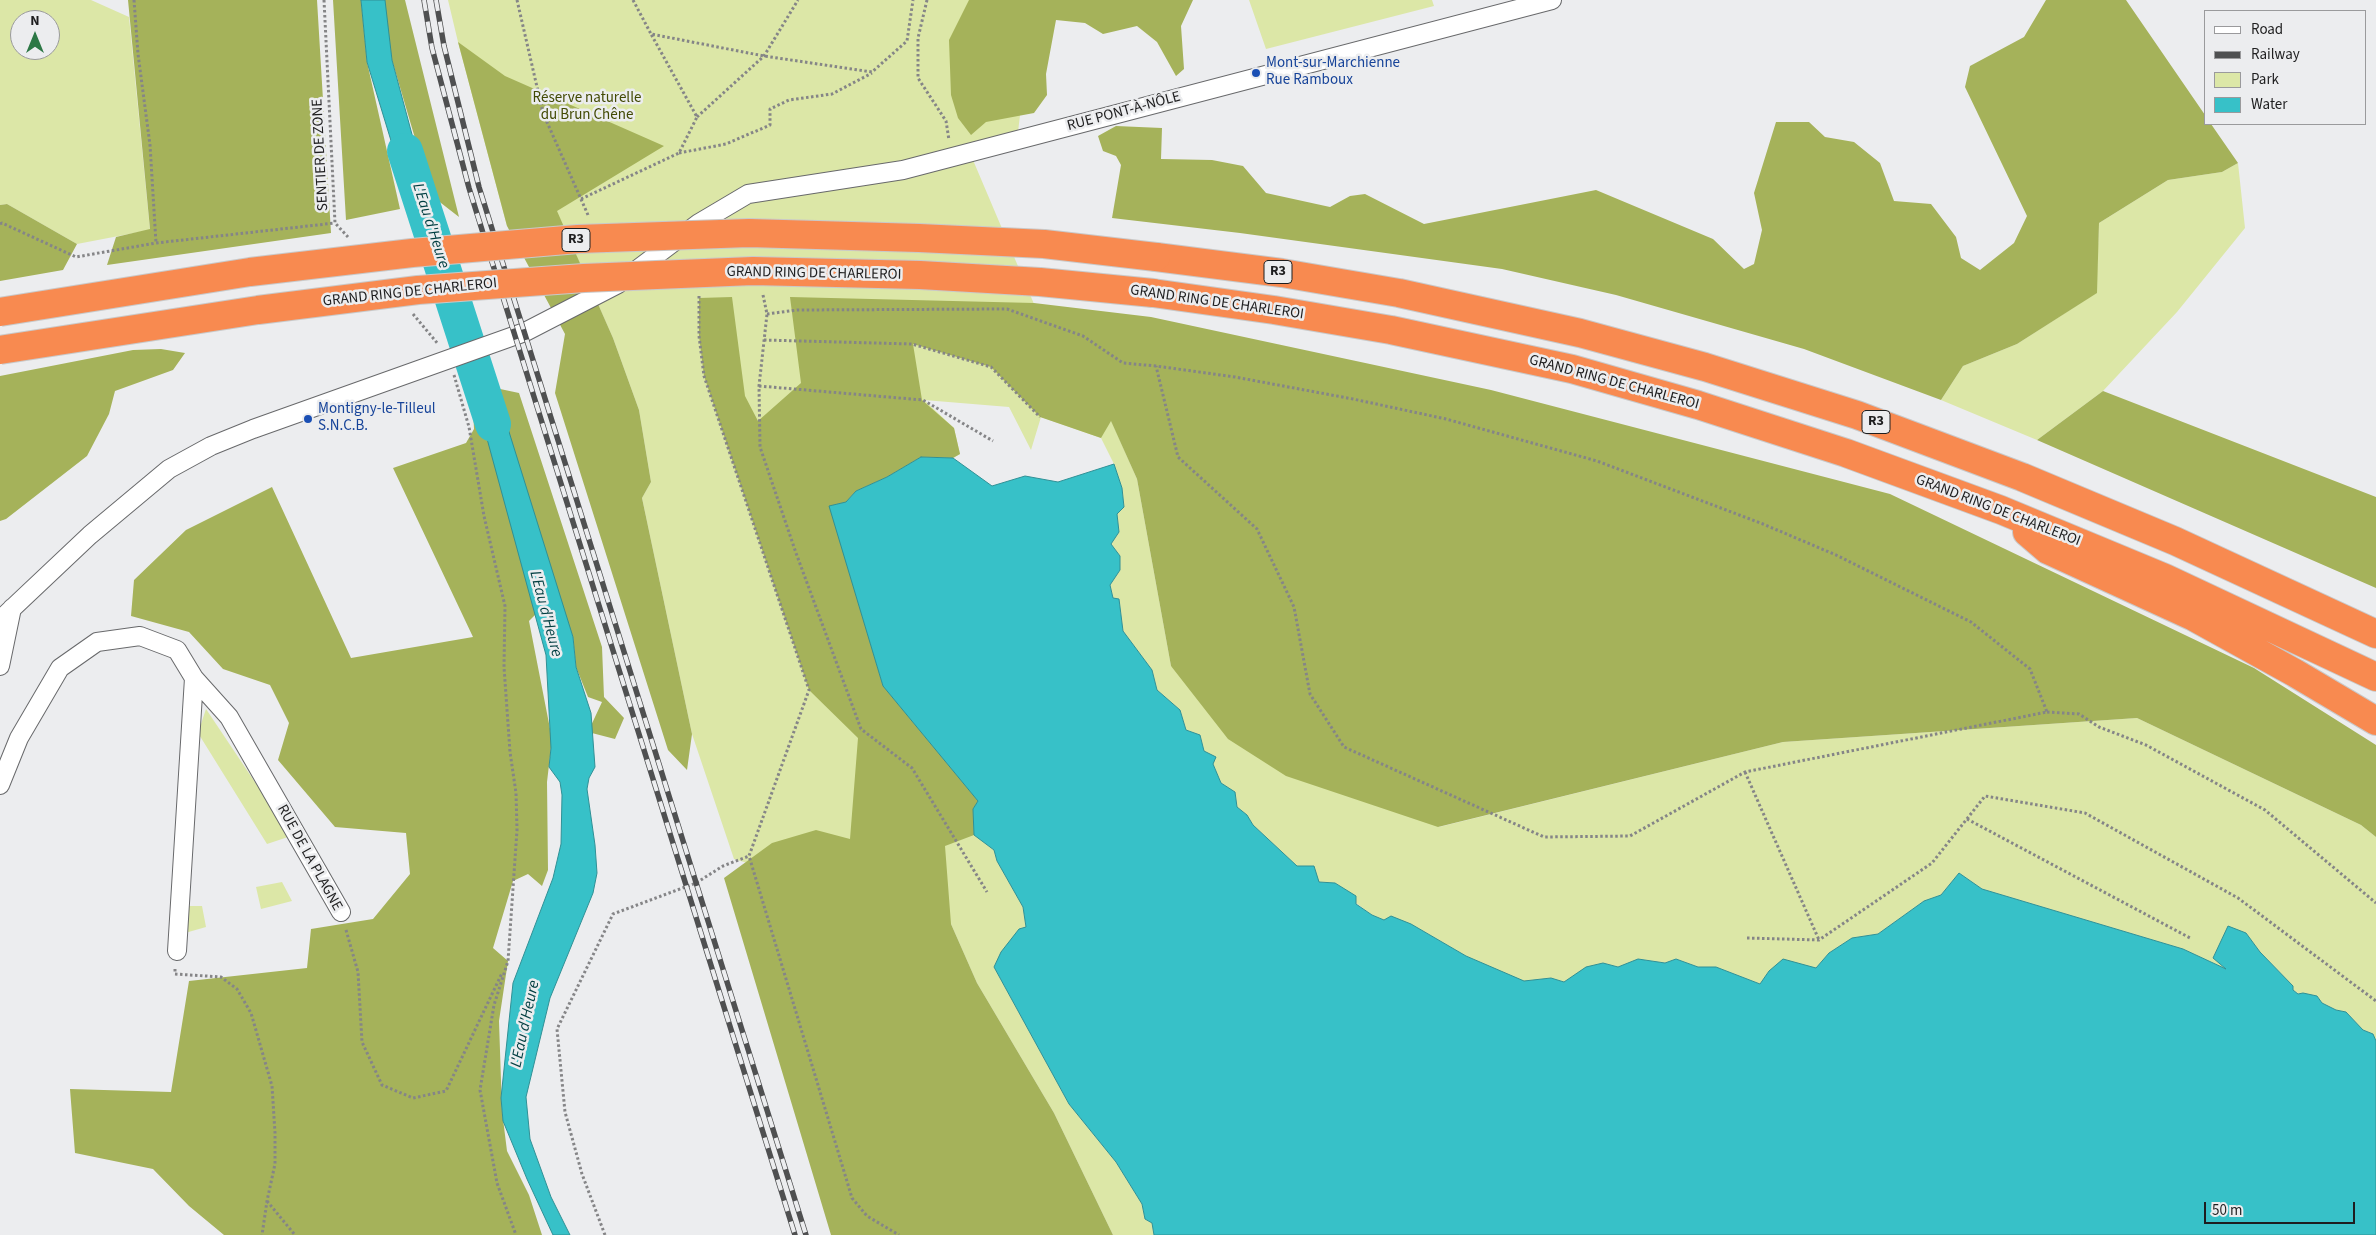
<!DOCTYPE html>
<html>
<head>
<meta charset="utf-8">
<style>
	body { margin:0 }
	#map { position:relative; width:2376px; height:1235px; overflow:hidden; background:#ecedef; font-family:"Source Sans 3",sans-serif }
	canvas { display:block }
	.legend { position:absolute; left:2204px; top:10px; width:162px; height:115px; box-sizing:border-box; background:#ecedef; border:1px solid #9a9a9c; margin:0; padding:6px 9px; list-style:none; font-size:15px; color:#1e1e1f }
	.legend li { display:flex; align-items:center; gap:10px; height:25px }
	.legend b { width:25px; border:1px solid #9a9a9c }
	.north { position:absolute; left:10px; top:10px; width:50px; height:50px; box-sizing:border-box; background:#ecedef; border:1px solid #9a9a9c; border-radius:50%; rotate:0deg; font-size:14px; font-weight:700; line-height:20px; text-align:center; color:#1e1e1f }
	.north::after { content:''; display:block; margin:auto; width:18px; height:22px; background:#2d7846; clip-path:polygon(50% 0,100% 100%,50% 72%,0 100%) }
	.scale { position:absolute; left:2204px; top:1202px; width:151px; height:22px; box-sizing:border-box; border:2px solid #1e1e1f; border-top:0; padding-left:6px; font-size:15px; line-height:18px; white-space:nowrap; color:#1e1e1f; -webkit-text-stroke:4px #ecedef; paint-order:stroke }
</style>
</head>
<body>
<div id="map">
<canvas width="2376" height="1235"></canvas>
<ul class="legend">
<li><b style="height:6px;background:#fff"></b>Road</li>
<li><b style="height:6px;background:#4f5051"></b>Railway</li>
<li><b style="height:14px;background:#dce7a7"></b>Park</li>
<li><b style="height:14px;background:#37c1c8"></b>Water</li>
</ul>
<div class="north">N</div>
<div class="scale">50 m</div>
</div>
<script>
const context = document.querySelector('canvas').getContext('2d');
context.lineJoin = 'round';
function fill(path, color) { context.fillStyle = color; context.fill(path, 'evenodd'); }
const shape = rows => new Path2D(rows.map(r => 'M' + r).join(''));
function strokePath(path, color, width, dash) { context.strokeStyle = color; context.lineWidth = width; context.lineCap = dash ? 'butt' : 'round'; context.setLineDash(dash || []); context.stroke(path); }
function write(font, color, halo, rows, align = 'center') {
  context.font = font + ' "Source Sans 3",sans-serif'; context.lineWidth = 5; context.setLineDash([]); context.textBaseline = 'middle'; context.strokeStyle = halo; context.fillStyle = color; for (const [text, x, y, turn = 0] of rows) {
    context.save(); context.translate(x, y); context.rotate((+turn || 0) * Math.PI / 180); context.textAlign = isNaN(turn) ? turn : align; if (halo) context.strokeText(text, 0, 0); context.fillText(text, 0, 0); context.restore();
  }
}
fill(shape([
	[0,0,91,0,129,17,150,230,77,244,7,204,0,205],
	[20,20,50,20,50,50,20,50],
	[448,0,1075,0,1033,9,1017,140,970,153,1065,377,1111,420,1137,479,1171,666,1439,827,1783,742,2137,718,2361,825,2376,837,2376,1041,2373,1034,2363,1030,2346,1012,2336,1010,2322,1003,2317,996,2299,994,2293,990,2293,986,2260,952,2245,932,2220,945,2213,958,2228,970,2183,949,1982,889,1959,873,1941,895,1924,901,1878,934,1852,938,1829,953,1816,968,1769,971,1760,984,1716,967,1698,967,1676,959,1665,963,1639,959,1618,967,1603,963,1564,982,1551,978,1524,982,1466,956,1411,924,1384,920,1372,915,1356,903,1355,896,1335,883,1319,882,1297,866,1253,825,1247,815,1237,807,1235,792,1221,783,1213,764,1204,751,1200,735,1186,730,1180,710,1157,690,1152,670,1123,631,1119,599,1113,598,1110,585,1120,570,1120,556,1111,544,1119,532,1117,514,1124,507,1122,488,1114,464,1101,438,1041,417,1031,450,1009,407,924,400,954,428,960,454,953,458,921,457,887,477,856,491,846,502,978,801,974,835,994,850,997,861,1023,907,1026,927,1019,929,994,967,1069,1104,1116,1162,1142,1204,1145,1219,1152,1223,1154,1235,1113,1235,1054,1113,977,983,951,924,734,859,692,734,642,498,651,482,639,410,613,338,560,219,507,226,458,42],
	[1249,0,1432,0,1434,6,1266,49],
	[2238,163,2245,228,2177,312,2103,391,2037,440,1941,400,1963,366,2017,344,2096,293,2099,223,2168,180,2222,172],
	[206,709,291,836,267,844,198,733],
	[282,882,292,901,261,909,256,887],
	[186,906,202,906,206,927,185,933]
]), '#dce7a7');
fill(shape([
	[128,0,317,0,331,233,107,265,116,237,150,229],
	[333,0,361,0,367,62,400,209,346,220],
	[383,0,405,0,459,217,432,196,392,60],
	[969,0,1193,0,1181,26,1184,69,1176,76,1157,42,1137,26,1103,34,1085,23,1056,20,1046,74,1047,95,1034,113,986,122,971,135,958,118,951,95,949,40],
	[2046,0,2126,0,2205,115,2205,124,2211,124,2238,163,2222,172,2168,180,2099,223,2097,293,2017,344,1963,366,1941,400,1804,349,1616,295,1502,269,1240,233,1112,218,1121,165,1116,156,1103,151,1098,136,1116,126,1162,128,1161,159,1212,160,1243,166,1266,193,1330,207,1350,196,1365,194,1424,224,1596,190,1713,239,1744,269,1754,264,1762,230,1754,193,1776,122,1809,122,1825,137,1854,142,1880,163,1894,201,1931,204,1956,237,1961,258,1980,270,2014,243,2027,216,1965,87,1970,66,2024,37],
	[458,42,505,76,664,146,557,211,613,338,639,410,651,482,642,498,692,734,687,770,668,750,555,393,565,334,507,226],
	[7,204,77,244,63,270,0,281,0,205],
	[732,297,745,396,758,421,801,383,790,297,1034,303,1151,317,1491,390,1890,494,2254,668,2376,745,2376,837,2361,825,2137,718,1783,742,1438,827,1286,776,1228,739,1171,666,1137,479,1111,421,1101,438,1040,417,991,367,913,344,922,400,954,428,960,454,953,458,921,457,887,477,856,491,846,502,830,506,883,686,978,801,973,809,974,835,945,846,951,924,977,983,1054,1113,1113,1235,831,1235,724,878,772,843,816,830,850,839,858,738,809,690,704,376,699,336,699,298],
	[161,349,185,353,173,370,115,391,109,414,87,456,6,519,0,521,0,376,133,350],
	[472,383,519,393,602,647,604,697,624,718,615,739,588,732,602,702,588,697,576,667,573,637,557,593,529,621,552,739,547,782,548,870,542,886,528,874,513,881,493,948,508,961,499,1021,502,1111,507,1151,529,1195,542,1235,224,1235,189,1206,153,1169,75,1153,70,1089,171,1092,189,981,307,968,311,929,373,919,410,874,406,833,335,827,278,760,289,723,270,685,223,669,189,632,131,616,134,580,186,530,272,487,351,658,473,637,393,468,466,443,474,429],
	[2103,391,2376,497,2376,588,2037,440]
]), '#a5b25a');
const water = shape([
	[361,0,385,0,392,60,428,194,410,203,367,62,361,0],
	[491,374,573,637,576,667,591,713,595,767,589,778,587,789,595,845,597,873,593,893,550,998,526,1097,530,1139,551,1197,570,1235,553,1235,527,1179,503,1121,501,1098,513,983,553,878,561,844,562,795,560,782,549,767,551,748,546,655,471,380,491,374],
	[921,457,953,458,992,486,1025,476,1058,482,1114,464,1122,488,1124,507,1117,514,1119,532,1111,544,1120,556,1120,570,1110,585,1113,598,1119,599,1123,631,1152,670,1157,690,1180,710,1186,730,1200,735,1204,751,1216,757,1213,764,1221,783,1235,792,1237,807,1247,815,1253,825,1297,866,1314,866,1319,882,1335,883,1356,896,1356,904,1372,915,1384,920,1391,916,1411,924,1466,956,1524,981,1551,978,1564,982,1586,967,1603,963,1618,967,1638,959,1665,963,1676,959,1698,967,1716,967,1760,984,1769,971,1783,959,1816,968,1829,953,1852,938,1878,934,1924,901,1941,895,1959,873,1982,889,2183,949,2226,969,2213,958,2228,926,2246,933,2260,952,2293,986,2293,990,2298,994,2303,993,2317,996,2322,1003,2336,1010,2346,1012,2363,1030,2373,1034,2376,1041,2376,1235,1154,1235,1152,1223,1145,1219,1142,1204,1116,1162,1069,1104,994,967,1001,952,1019,929,1026,927,1023,907,997,861,994,850,974,835,973,809,978,801,883,686,829,506,846,502,856,491,887,477,921,457]
]);
fill(water, '#37c1c8');
strokePath(water, '#309095', 1);
strokePath(shape([
	[405,151,493,424]
]), '#37c1c8', 36);
const minor = shape([
	[0,620,90,535,169,469,211,446,253,429,525,332,618,284,699,223,748,194,903,170,1552,0],
	[0,666,12,608],
	[0,785,19,738,60,668,97,642,140,636,177,650,194,678,229,717,341,912],
	[177,951,194,678]
]);
const motorway = shape([
	[1156,257,1282,273,1399,293,1580,333,1705,367,1857,415,2022,477,2175,541,2376,634],
	[1153,293,1274,310,1391,330,1572,369,1698,405,1846,453,2001,510,2165,578,2376,677],
	[2027,532,2048,550,2192,616,2295,673,2376,721]
]);
strokePath(minor, '#68696b', 20);
strokePath(motorway, '#c9c9c9', 30);
strokePath(shape([
	[134,0,138,54,150,145,156,243],
	[324,0,335,223,348,237],
	[517,0,543,113,588,215],
	[633,0,651,34,764,56,872,72,907,41,913,0],
	[927,0,918,38,918,78,946,121,949,140],
	[697,117,764,56,798,0],
	[679,153,726,144,770,125,770,109,789,100,832,94,872,73],
	[581,199,679,153,697,117,651,34],
	[0,224,2,223,76,257,156,243,335,223],
	[763,295,767,314,759,386,760,447,796,553,861,729,912,768,987,892],
	[699,296,699,336,704,376,809,690,749,856,852,1198,867,1216,899,1235],
	[413,314,438,344],
	[767,314,797,310,1007,309,1083,336,1123,363,1156,366,1235,377,1353,399,1446,419,1597,461,1763,524,1836,555,1971,622,2030,669,2047,712,1745,772,1630,836,1544,837,1344,747,1310,694,1294,607,1257,529,1178,457,1156,366],
	[764,340,912,344,991,367,1040,417],
	[454,375,469,427,484,516,505,606,504,667,510,752,516,793,517,830,508,961,494,1005,480,1090,497,1183,516,1235],
	[759,386,923,400,993,441],
	[2047,712,2079,714,2099,727,2146,745,2265,810,2376,903],
	[1745,772,1819,940],
	[1967,819,2192,939],
	[346,930,358,972,362,1042,382,1085,413,1098,446,1091,502,973],
	[1747,938,1819,940,1932,863,1985,796,2085,813,2238,898,2376,1001],
	[175,969,175,974,221,977,237,989,251,1013,272,1086,275,1133,275,1164,267,1201,262,1235],
	[267,1201,295,1235],
	[605,1235,582,1174,565,1112,557,1029,613,914,696,883,723,866,749,856]
]), '#858587', 3, [2.5, 2.5]);
strokePath(minor, '#fff', 18);
strokePath(motorway, '#f88a50', 28);
const rail = shape([
	[424,0,432,48,469,188,795,1235],
	[436,0,444,46,479,187,806,1235]
]);
strokePath(rail, '#4f5051', 5.5);
strokePath(rail, '#ecedef', 4, [11]);
const motorwayBridge = shape([
	[0,312,250,272,412,253,578,239,749,233,919,238,1044,244,1156,257],
	[0,350,258,310,418,290,584,278,753,271,920,275,1040,282,1153,293]
]);
strokePath(motorwayBridge, '#c9c9c9', 30, []);
strokePath(motorwayBridge, '#f88a50', 28);
for (const [x, y, r, color] of [
	[1256,73,5,"#1a4fb4"],
	[308,419,5,"#1a4fb4"]
]) { const dot = new Path2D(); dot.arc(x, y, r, 0, 2 * Math.PI); context.fillStyle = color; context.fill(dot); strokePath(dot, '#ecedef', 2); }
for (const [x, y, w] of [
	[576,240,28],
	[1278,272,28],
	[1876,422,28]
]) { const box = new Path2D(); box.roundRect(x - w / 2, y - 11.5, w, 23, 4); context.fillStyle = '#ecedef'; context.fill(box); strokePath(box, '#1e1e1f', 1); }
write('bold 14px', '#1e1e1f', null, [
	["R3",576,240],
	["R3",1278,272],
	["R3",1876,422]
]);
write('15px', '#164399', '#ecedef', [
	["Mont-sur-Marchienne",1266,64],
	["Rue Ramboux",1266,81],
	["Montigny-le-Tilleul",318,410],
	["S.N.C.B.",318,427]
], 'left');
write('15px', '#424a04', '#ecedef', [
	["Réserve naturelle",587,99],
	["du Brun Chêne",587,116]
]);
write('15px', '#1e1e1f', '#ecedef', [
	["RUE PONT-À-NÔLE",1124,112,-15],
	["SENTIER DE ZONE",321,155,-93],
	["GRAND RING DE CHARLEROI",814,274,1],
	["GRAND RING DE CHARLEROI",410,293,-6],
	["GRAND RING DE CHARLEROI",1217,303,8],
	["GRAND RING DE CHARLEROI",1614,383,15],
	["GRAND RING DE CHARLEROI",1998,511,21],
	["RUE DE LA PLAGNE",309,858,61]
]);
write('italic 16px', '#003e41', '#ecedef', [
	["L'Eau d'Heure",430,226,72],
	["L'Eau d'Heure",545,614,75],
	["L'Eau d'Heure",526,1024,-78]
]);
</script>
</body>
</html>
